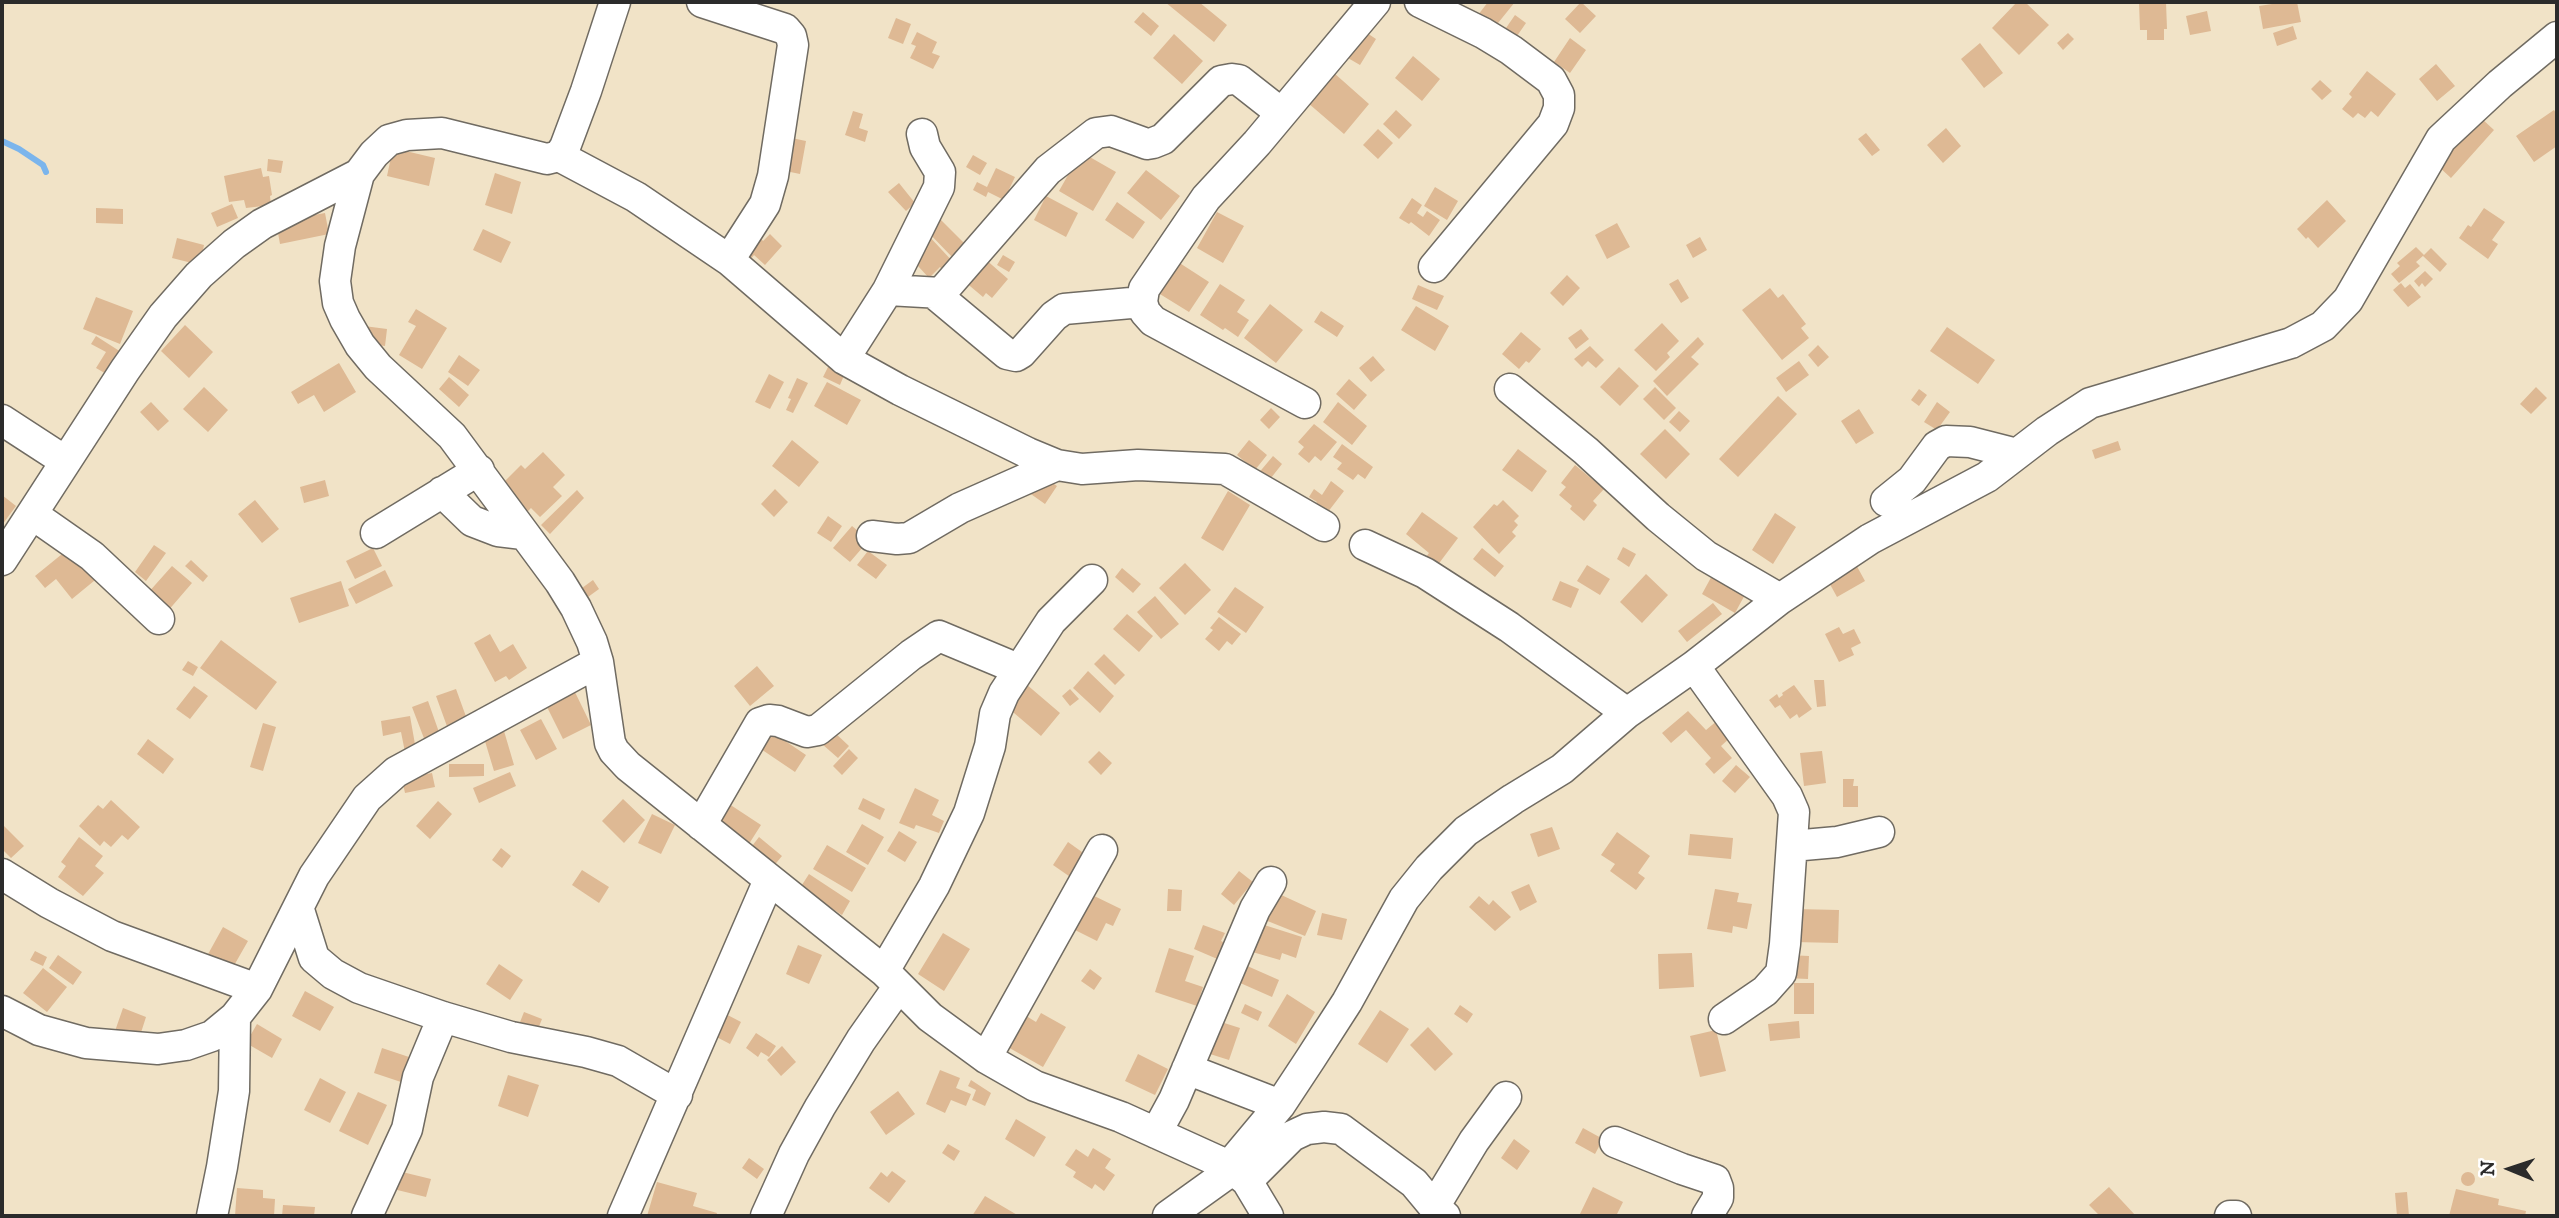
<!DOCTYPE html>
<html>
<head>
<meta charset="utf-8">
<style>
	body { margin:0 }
	#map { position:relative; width:2559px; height:1218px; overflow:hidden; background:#f1e3c7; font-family:"IM FELL DW Pica",serif }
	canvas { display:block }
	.frame { position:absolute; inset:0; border:4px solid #2b2b2b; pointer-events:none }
	.north { position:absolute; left:2475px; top:1134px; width:70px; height:70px; -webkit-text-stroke:5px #fff; paint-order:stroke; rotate:272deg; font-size:19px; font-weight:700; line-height:28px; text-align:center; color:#2b2b2b }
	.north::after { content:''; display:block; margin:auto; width:24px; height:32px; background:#2b2b2b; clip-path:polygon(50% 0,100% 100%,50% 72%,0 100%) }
</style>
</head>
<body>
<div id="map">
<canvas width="2559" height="1218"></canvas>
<div class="frame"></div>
<div class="north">N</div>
</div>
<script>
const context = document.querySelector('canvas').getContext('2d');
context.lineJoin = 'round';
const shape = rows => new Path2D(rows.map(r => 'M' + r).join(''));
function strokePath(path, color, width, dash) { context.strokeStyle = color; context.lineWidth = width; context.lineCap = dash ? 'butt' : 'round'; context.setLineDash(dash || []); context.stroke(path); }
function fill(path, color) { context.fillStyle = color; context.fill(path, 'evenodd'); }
strokePath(shape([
	[2,141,19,149,43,165,46,172]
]), '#7bb5ec', 6);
fill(shape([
	[1165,2,1199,2,1227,25,1214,42],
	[1488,2,1515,2,1494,28,1478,15],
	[1581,2,1596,16,1580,33,1565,19],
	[2017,2,2025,2,2049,25,2019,55,1992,28],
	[2139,2,2166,2,2167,29,2164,29,2164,40,2147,40,2147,30,2140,30],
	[2271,2,2297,2,2301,22,2263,29,2259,6,2272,4],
	[2207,11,2211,31,2190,35,2186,16],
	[1143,12,1159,26,1151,36,1134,22],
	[1515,15,1526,23,1517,36,1506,28],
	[896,18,911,24,903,44,888,38],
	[2293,26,2297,39,2277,46,2273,33],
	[1358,27,1376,39,1360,65,1341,54],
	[917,32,937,42,932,53,940,56,933,69,910,58,916,46,911,44],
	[2068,33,2074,39,2063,50,2057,43],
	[1174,34,1203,61,1182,84,1153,58],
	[1570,38,1586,50,1570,73,1554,62],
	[1980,43,2003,73,1984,88,1961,59],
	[1413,56,1440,79,1422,101,1395,78],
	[2436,64,2455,86,2437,101,2419,79],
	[2367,71,2396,94,2378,117,2371,111,2365,118,2358,113,2353,118,2342,109,2352,97,2349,94],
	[1334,73,1369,104,1344,134,1308,103],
	[2320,80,2332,91,2322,100,2311,89],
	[1396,110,1412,125,1399,139,1383,124],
	[2554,110,2557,115,2557,146,2534,162,2516,136],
	[853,111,863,114,859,128,868,131,865,142,845,135],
	[2481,118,2494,130,2451,178,2438,166],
	[1946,128,1961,146,1943,163,1927,145],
	[1378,129,1393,143,1378,159,1363,145],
	[1866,133,1880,150,1872,156,1858,139],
	[782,136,806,141,800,174,776,169],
	[393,148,435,158,429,186,387,176],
	[1081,152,1116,172,1093,211,1059,191],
	[973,155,987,163,980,175,966,167],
	[268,159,283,161,281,173,267,171],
	[261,168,263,177,269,176,272,195,270,196,271,205,246,208,244,200,229,202,224,176],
	[996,168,1015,177,1004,200,988,192,986,197,973,190,977,182,987,187],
	[1146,170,1180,196,1161,220,1127,193],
	[495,173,521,182,512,214,485,205],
	[899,183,915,203,906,211,888,192],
	[1435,187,1458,201,1447,220,1424,206],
	[1046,196,1078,213,1066,237,1034,220],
	[1412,198,1422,205,1417,213,1423,217,1427,211,1440,220,1429,236,1411,222,1409,224,1399,218],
	[2327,200,2346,221,2318,248,2308,237,2306,239,2297,229],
	[1117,202,1145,222,1133,239,1105,220],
	[232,204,238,218,217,227,211,213],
	[96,208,123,209,123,224,96,223],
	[2484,208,2505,222,2492,240,2498,244,2488,259,2459,238,2468,225,2471,227],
	[1217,212,1244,226,1223,263,1197,248],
	[325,213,329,234,280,244,276,222],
	[938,217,967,246,954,259,925,229],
	[1617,223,1630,247,1607,259,1595,235],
	[483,229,511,242,501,263,473,250],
	[757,234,763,241,770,234,782,246,765,265,754,255,750,260,741,251],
	[928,235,954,263,944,272,940,267,929,278,907,254],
	[1700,237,1707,250,1693,258,1686,245],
	[177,238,204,245,200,265,172,258],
	[2416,247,2424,255,2416,262,2420,266,2399,283,2391,274,2400,266,2397,263],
	[2431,248,2447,264,2440,272,2423,256],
	[1003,255,1015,262,1009,272,997,265],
	[984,258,1008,279,992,298,986,293,983,297,964,281],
	[1175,260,1209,282,1189,312,1155,291],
	[2425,271,2433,279,2425,287,2422,283,2419,287,2414,281],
	[1567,275,1580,288,1563,306,1550,293],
	[1678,279,1689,298,1681,303,1669,284],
	[2401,283,2405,288,2410,284,2421,297,2408,307,2393,290],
	[1220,284,1245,300,1237,312,1249,320,1238,337,1225,328,1223,330,1200,315],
	[1418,285,1444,296,1437,310,1412,299],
	[1770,288,1778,298,1783,294,1806,324,1801,328,1809,338,1782,360,1742,310],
	[96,297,133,311,120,344,83,329],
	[1270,304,1303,330,1276,363,1244,338],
	[1416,306,1449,326,1435,351,1401,330],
	[416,309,447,328,422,369,399,355,416,326,408,322],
	[1321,311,1344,326,1337,337,1314,322],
	[1662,323,1679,341,1667,353,1670,357,1656,371,1634,350],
	[185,325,213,352,189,378,161,351],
	[364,326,387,329,385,346,362,343],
	[1947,327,1995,360,1978,384,1930,351],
	[1581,329,1589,339,1576,349,1568,338],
	[1521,332,1541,349,1529,363,1526,361,1519,369,1502,354],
	[96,336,121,352,108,375,96,368,106,352,91,344],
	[1698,337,1704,344,1691,357,1699,364,1667,396,1653,381],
	[1818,345,1829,357,1818,367,1808,355],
	[1590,346,1604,360,1596,368,1588,361,1582,367,1574,359],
	[459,355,480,370,468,386,448,372],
	[1373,356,1385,370,1371,382,1359,368],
	[1799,361,1809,375,1786,392,1776,378],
	[339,363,356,392,324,412,314,395,298,404,291,392],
	[829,365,845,373,840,385,823,377],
	[1619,367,1639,386,1620,406,1600,387],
	[769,374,784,382,770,409,755,402],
	[449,377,469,395,459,407,439,389],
	[797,378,808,383,793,413,786,410,791,399,788,398],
	[1349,379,1367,395,1354,410,1336,394],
	[827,382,861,400,847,425,814,406],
	[204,387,228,410,208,432,183,409],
	[1655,387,1676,408,1664,420,1643,399],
	[2536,387,2547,398,2531,414,2520,404],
	[1919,389,1927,395,1919,406,1911,400],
	[1778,396,1797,414,1738,477,1719,459],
	[151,402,169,421,158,431,140,412],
	[1338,402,1367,426,1352,445,1323,422],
	[1937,402,1950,412,1937,430,1924,422],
	[1271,408,1280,417,1269,429,1260,420],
	[1859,409,1874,433,1856,444,1841,421],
	[1679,411,1690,421,1680,432,1669,422],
	[1314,424,1337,442,1321,461,1315,456,1309,463,1298,454,1304,447,1298,442],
	[1665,429,1690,454,1666,479,1640,454],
	[792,440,819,462,799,487,772,466],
	[1249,440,1267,455,1255,470,1237,455],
	[2118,441,2121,450,2095,459,2092,450],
	[1342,444,1373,467,1365,479,1358,474,1353,480,1337,469,1342,463,1333,457],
	[1518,449,1547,471,1532,492,1502,470],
	[543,452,565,475,553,487,562,496,540,517,531,508,526,513,508,495,513,491,504,482,521,465,525,469],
	[1273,456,1282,464,1267,483,1257,475],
	[1575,465,1604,489,1593,501,1597,505,1584,521,1570,509,1572,506,1559,495,1566,487,1561,483],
	[1039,474,1057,486,1045,504,1028,492],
	[325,480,329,496,304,503,300,487],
	[1331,481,1344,491,1321,521,1309,512,1317,502,1309,497,1314,489,1322,495],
	[775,489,788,502,774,517,761,504],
	[577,490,584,498,550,534,541,525],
	[1228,491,1250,505,1223,551,1201,538],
	[2,495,16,506,2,525],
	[255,500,279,529,262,543,238,514],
	[1503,500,1519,516,1514,521,1518,525,1512,532,1516,536,1499,554,1473,527,1494,504,1497,506],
	[1422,512,1458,538,1437,566,1426,557,1429,553,1406,534],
	[1775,513,1796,527,1773,564,1752,550],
	[828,516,842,526,831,542,817,533],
	[852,526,869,540,850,562,833,548],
	[154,545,166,553,146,581,135,572],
	[1623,547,1636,554,1629,567,1617,559],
	[373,548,382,566,355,579,346,561],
	[1482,548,1504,566,1495,577,1473,559],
	[67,550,100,576,72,599,56,579,45,588,35,576],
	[868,551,887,565,876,579,857,565],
	[191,560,208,576,203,582,185,566],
	[1854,561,1865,581,1837,597,1826,577],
	[1185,563,1211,590,1185,615,1159,588],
	[1587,565,1610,579,1600,595,1577,581],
	[172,566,192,583,167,612,147,594],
	[1122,568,1141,584,1133,593,1115,577],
	[385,570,393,586,356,604,348,589],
	[1714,572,1747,591,1735,613,1702,594],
	[1646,574,1668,595,1642,623,1620,602],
	[593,580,599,589,588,597,582,588],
	[341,581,349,606,299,623,290,598],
	[1560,581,1579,589,1571,608,1552,600],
	[1235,587,1264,607,1246,633,1217,612],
	[1155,596,1179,624,1161,639,1137,612],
	[1713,603,1722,614,1687,642,1678,631],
	[1127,614,1153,636,1139,652,1113,629],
	[1219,617,1241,634,1232,645,1227,641,1219,651,1205,639,1213,630,1210,628],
	[1839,627,1843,634,1854,629,1861,643,1851,648,1854,655,1839,662,1825,634],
	[490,634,500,652,513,644,527,668,509,680,506,676,495,682,474,643],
	[221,640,277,682,256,710,200,668],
	[1104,654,1125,675,1115,685,1094,664],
	[188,661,198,667,193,676,182,670],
	[757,666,774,686,750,706,734,686],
	[1088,671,1114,696,1100,713,1073,688],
	[1814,680,1824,680,1826,706,1817,707],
	[1026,684,1060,713,1041,736,1007,707],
	[1794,685,1812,709,1799,718,1797,714,1790,719,1780,705,1775,708,1769,700,1777,694,1779,698,1783,695,1782,693],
	[194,686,208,696,190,719,176,709],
	[572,686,591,725,563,739,544,701],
	[456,689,468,722,448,729,436,696],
	[1070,689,1079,699,1070,706,1062,696],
	[428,701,440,735,425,741,412,707],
	[1688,711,1706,730,1718,720,1732,736,1721,746,1732,758,1714,774,1705,764,1711,758,1686,730,1671,743,1662,733],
	[410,716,416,750,405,752,401,732,383,736,381,721],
	[541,719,557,749,536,760,520,730],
	[263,723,276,727,263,771,250,767],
	[763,726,806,755,795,772,752,743],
	[504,731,514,765,494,771,484,738],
	[833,731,849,746,838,758,822,744],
	[148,739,174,759,163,774,137,754],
	[849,749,858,758,842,775,833,766],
	[1099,751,1112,763,1101,775,1088,762],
	[1822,751,1826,783,1804,786,1800,753],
	[449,764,484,764,484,776,449,777],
	[1736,765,1750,777,1735,793,1722,781],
	[510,772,516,786,479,803,473,788],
	[432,773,435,787,405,793,402,779],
	[1843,779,1854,779,1853,786,1858,786,1858,807,1843,807],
	[915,788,939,800,932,815,944,821,939,833,916,825,914,829,899,823],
	[863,798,885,809,880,820,858,809],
	[623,799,645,820,624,843,602,821],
	[111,800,140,827,128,840,122,835,111,847,104,841,100,846,79,826,98,805,103,809],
	[723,800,761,825,747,847,709,822],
	[438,801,452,814,430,839,416,826],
	[652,814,675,825,661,854,638,843],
	[2,824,24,846,11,858,2,849],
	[862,824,884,837,868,865,846,852],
	[1552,827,1560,849,1538,857,1530,834],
	[899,831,917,842,905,862,887,851],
	[1617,832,1650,856,1638,873,1645,878,1636,890,1610,871,1615,864,1601,855],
	[1690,834,1733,838,1731,859,1688,855],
	[79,837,103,856,95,866,104,873,83,896,58,877,66,866,61,862],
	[759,837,782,856,772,868,749,850],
	[1068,842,1089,857,1076,881,1053,865],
	[827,845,866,868,852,892,813,869],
	[501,848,511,856,502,868,492,860],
	[582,870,609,887,599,903,572,885],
	[1239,871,1253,882,1234,905,1221,894],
	[809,874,850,901,842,915,800,888],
	[1529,884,1537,902,1520,911,1511,892],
	[1168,889,1182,890,1181,911,1167,911],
	[1715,889,1739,893,1737,902,1752,904,1747,929,1733,926,1732,933,1707,929],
	[1086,892,1121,909,1113,926,1106,923,1097,941,1069,927],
	[1277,893,1316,911,1305,936,1260,918],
	[1479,896,1489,905,1493,900,1511,917,1495,931,1469,907],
	[1795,909,1839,910,1838,943,1794,942],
	[1322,913,1347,919,1342,940,1317,935],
	[1258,923,1302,937,1296,958,1282,953,1280,960,1249,951],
	[1203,925,1225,933,1221,941,1229,945,1222,961,1194,949],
	[223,927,248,941,232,969,207,956],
	[943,933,970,949,944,991,918,974],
	[798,945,822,955,809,984,786,974],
	[1169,948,1194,956,1185,981,1203,987,1197,1006,1155,992],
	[35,951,47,957,43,966,30,960],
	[1692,953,1694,987,1659,989,1658,954],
	[58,955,82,972,73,985,49,968],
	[1787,955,1809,956,1808,979,1786,978],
	[499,964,523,980,510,1000,486,984],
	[1245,965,1279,980,1272,997,1238,982],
	[43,968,67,987,47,1012,23,993],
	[1090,969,1102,978,1094,990,1081,981],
	[1794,983,1814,983,1814,1014,1794,1014],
	[305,991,334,1007,320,1031,292,1016],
	[1287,994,1315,1012,1296,1044,1268,1026],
	[1245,1004,1262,1012,1258,1021,1241,1013],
	[1460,1005,1473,1014,1467,1023,1454,1014],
	[123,1008,146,1017,138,1042,114,1034],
	[718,1010,741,1022,730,1044,707,1032],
	[1380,1010,1409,1029,1387,1063,1358,1044],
	[524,1012,542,1019,536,1034,518,1027],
	[1041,1013,1066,1027,1043,1067,1006,1046,1023,1014,1036,1022],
	[1799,1021,1800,1038,1770,1041,1768,1024],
	[1221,1022,1240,1028,1229,1060,1210,1054],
	[257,1024,282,1039,272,1058,246,1043],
	[1428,1027,1453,1054,1435,1071,1410,1045],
	[1716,1030,1726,1071,1700,1077,1690,1036],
	[756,1033,776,1046,769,1057,761,1052,758,1057,746,1048],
	[782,1046,796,1062,781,1076,767,1060],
	[382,1048,409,1057,401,1082,374,1073],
	[1138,1054,1168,1069,1155,1095,1125,1081],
	[940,1070,960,1078,956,1088,971,1094,966,1106,951,1100,945,1113,926,1104],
	[508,1075,539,1085,528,1117,498,1106],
	[320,1078,346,1092,330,1123,304,1110],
	[971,1080,991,1093,985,1106,972,1100,976,1090,968,1086],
	[898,1091,915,1114,886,1135,870,1112],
	[358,1092,387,1105,368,1145,339,1131],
	[1016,1119,1046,1137,1034,1157,1005,1139],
	[1583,1128,1603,1139,1595,1154,1575,1143],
	[1514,1139,1530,1151,1517,1170,1501,1158],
	[948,1144,960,1151,954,1161,942,1153],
	[1093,1148,1111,1159,1105,1168,1115,1175,1104,1191,1095,1184,1092,1189,1073,1177,1076,1172,1065,1165,1076,1149,1088,1157],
	[749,1158,764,1169,757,1179,742,1168],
	[394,1170,431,1179,426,1197,389,1188],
	[892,1171,906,1181,889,1203,869,1188,881,1172,887,1177],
	'2461 1179a7 7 0 1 1 14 0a7 7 0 1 1-14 0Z',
	[657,1182,697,1193,693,1206,717,1213,716,1216,647,1216],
	[1593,1187,1623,1202,1616,1216,1579,1216],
	[2109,1187,2136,1216,2100,1216,2089,1205],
	[237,1188,263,1190,263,1198,275,1199,274,1216,235,1216],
	[2456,1189,2499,1199,2498,1205,2526,1211,2525,1216,2449,1216],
	[2407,1192,2409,1216,2397,1216,2395,1193],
	[985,1196,1019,1216,972,1216],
	[283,1205,315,1207,314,1216,282,1216]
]), '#deb994');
const minor = shape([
	[615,2,586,91,565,147,559,156,547,159,442,133,407,135,389,140,374,154,359,174,340,246,335,281,338,303,345,319,360,345,378,367,452,436,560,582,576,608,592,642,598,662,610,743,614,751,628,766,884,971,930,1017,986,1058,1035,1086,1121,1117,1229,1166,1247,1181,1268,1216],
	[702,2,785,29,791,36,793,45,773,176,765,204,729,260],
	[1420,2,1483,33,1511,50,1551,80,1559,95,1559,108,1553,124,1434,267],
	[559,156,636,197,729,260,844,359,900,390,1028,453,1057,465,1082,469,1138,465,1225,469,1324,526],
	[888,290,941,293,1048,170,1096,133,1111,131,1147,144,1153,143,1163,139,1221,81,1232,79,1239,80,1281,113],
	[935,294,1007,354,1016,356,1021,353,1054,316,1064,309,1142,302],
	[844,359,888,290,939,187,940,172,925,147,922,134],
	[1510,389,1586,451,1658,517,1706,556,1780,599],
	[1305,403,1153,321,1145,312,1142,302,1144,289,1206,198,1257,143,1375,2],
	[2,420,65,461],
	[442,492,472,521,498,531,523,534],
	[1886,501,1912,480,1937,446,1946,441,1970,442,2017,454],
	[32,514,92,556,159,619],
	[376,533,479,470],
	[872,536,897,539,909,538,960,508,1057,465],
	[1365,545,1425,573,1509,627,1627,713],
	[2,560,125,370,163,316,199,275,234,244,262,224,359,174],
	[1694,666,1787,796,1794,812,1785,944,1781,973,1765,991,1724,1019],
	[701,825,760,723,769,720,778,721,807,732,818,730,911,655,939,636,1018,669],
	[1792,846,1837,842,1879,832],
	[2,874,49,903,112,936,257,989],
	[299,910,314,958,333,974,359,988,443,1017,511,1037,586,1052,618,1061,677,1095],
	[884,971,934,886,969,813,990,746,995,714,1004,693,1051,621,1092,580],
	[2,1011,39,1030,86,1043,158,1049,186,1045,212,1036,235,1017,257,989,314,876,367,798,396,772,598,662],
	[986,1058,1102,850],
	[1187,1069,1280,1105],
	[1156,1133,1174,1100,1255,909,1271,882],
	[1615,1142,1682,1169,1715,1180,1718,1188,1718,1198,1707,1216],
	[1229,1166,1280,1105,1311,1058,1347,1002,1404,899,1429,868,1466,831,1513,799,1562,769,1627,713,1694,666,1780,599,1870,539,1987,477,2047,431,2090,403,2291,343,2323,326,2348,300,2441,139,2500,84,2557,37],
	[1247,1181,1292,1136,1307,1129,1324,1127,1341,1129,1414,1183,1434,1207,1445,1216],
	[1434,1207,1474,1141,1506,1097],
	[212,1216,222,1167,234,1091,235,1017],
	[367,1216,407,1129,418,1077,443,1017],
	[623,1216,769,880],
	[766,1216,794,1154,820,1107,861,1040,899,986],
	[1168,1216,1232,1170],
	[2230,1216,2236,1216]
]);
strokePath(minor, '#706b62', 33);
strokePath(minor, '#fff', 30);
</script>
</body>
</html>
